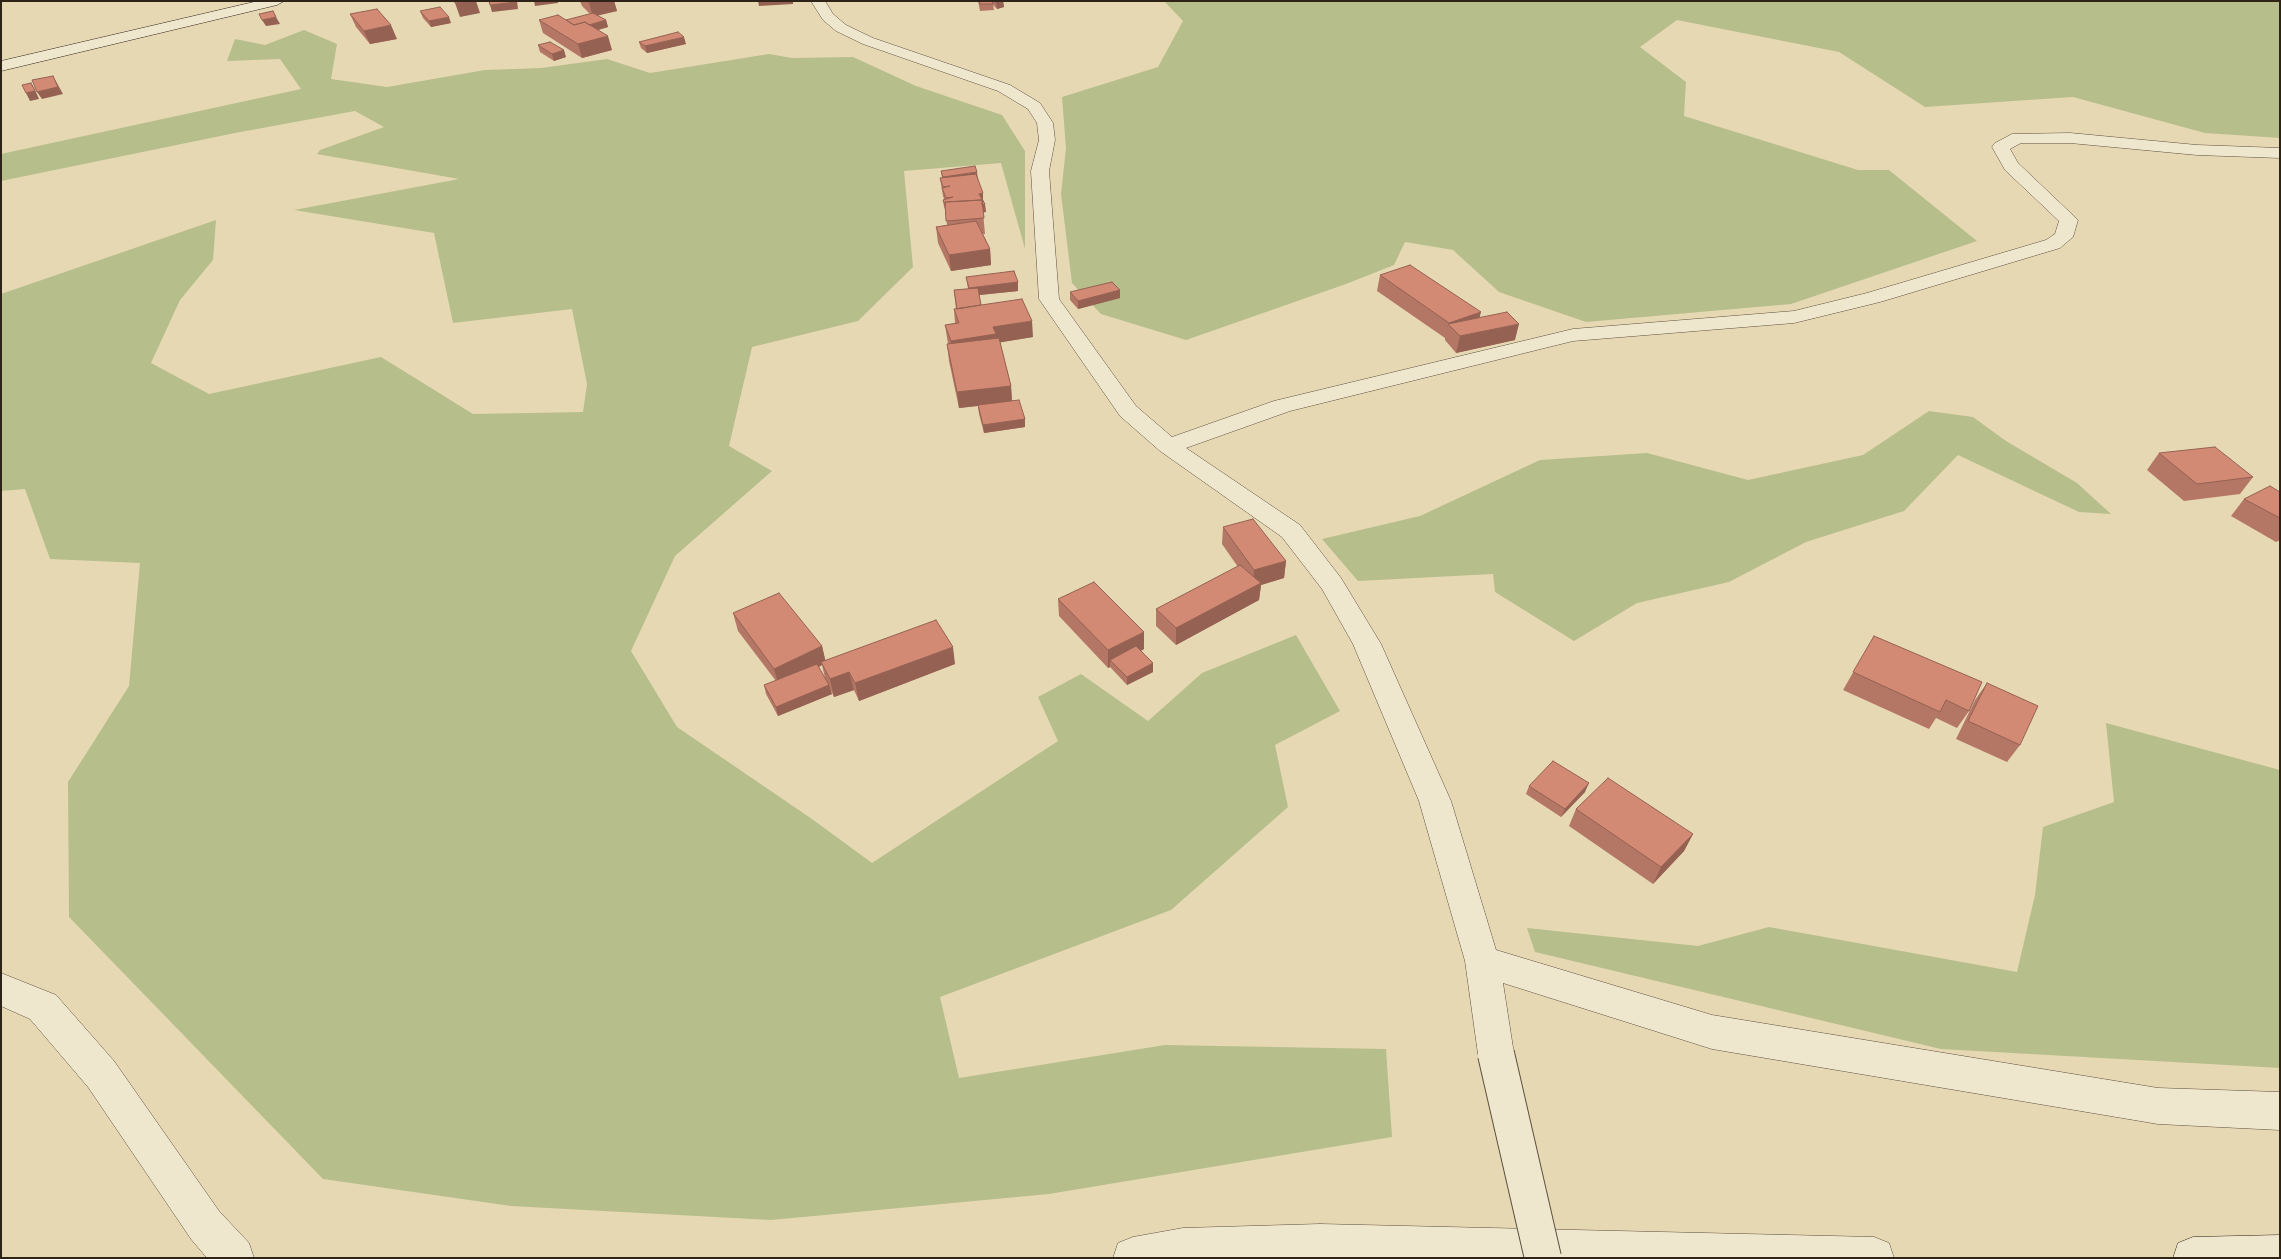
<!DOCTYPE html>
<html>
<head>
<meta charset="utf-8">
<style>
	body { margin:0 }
	#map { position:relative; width:2281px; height:1259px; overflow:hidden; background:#e7d8b4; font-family:"Sorts Mill Goudy",serif }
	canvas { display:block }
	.frame { position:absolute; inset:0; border:2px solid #2f2318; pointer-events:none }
</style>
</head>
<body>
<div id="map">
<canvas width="2281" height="1259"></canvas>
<div class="frame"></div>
</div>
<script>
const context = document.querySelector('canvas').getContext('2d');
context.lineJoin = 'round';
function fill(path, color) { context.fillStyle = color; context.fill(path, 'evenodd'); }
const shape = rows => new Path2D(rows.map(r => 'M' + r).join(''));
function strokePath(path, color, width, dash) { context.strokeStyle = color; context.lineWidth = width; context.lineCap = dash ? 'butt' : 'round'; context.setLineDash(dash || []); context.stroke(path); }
fill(shape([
	[1164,1,2280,1,2280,138,2205,133,2073,97,1925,107,1839,52,1677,20,1640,47,1686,82,1684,116,1858,170,1889,170,1977,241,1791,304,1586,322,1499,292,1453,250,1405,242,1394,265,1346,284,1186,340,1101,314,1072,283,1061,194,1066,148,1062,97,1158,67,1183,21],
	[304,30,337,44,331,79,387,87,485,70,541,68,607,59,650,73,769,54,792,58,853,57,916,86,1002,115,1025,151,1025,249,1001,163,904,171,913,267,858,321,752,347,729,446,772,471,675,556,631,651,677,727,812,819,872,863,1058,741,1038,697,1081,674,1148,721,1202,673,1296,635,1340,711,1275,745,1288,807,1171,910,940,997,959,1078,1165,1045,1386,1049,1392,1137,1049,1194,771,1220,511,1206,323,1179,69,917,68,782,129,686,140,563,50,559,25,489,1,491,1,294,216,220,213,260,180,300,151,363,209,394,381,357,473,414,583,412,587,384,572,309,453,323,434,233,294,210,459,179,317,154,320,150,384,127,355,111,235,133,1,181,1,154,301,89,280,59,227,61,235,39,265,45],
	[1929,411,1973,417,2006,441,2077,483,2111,514,2079,512,1958,455,1904,511,1806,542,1729,582,1637,603,1574,641,1495,592,1493,574,1358,581,1322,539,1420,516,1540,460,1647,453,1748,480,1863,455],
	[2106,723,2280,770,2280,1068,1941,1049,1535,952,1527,928,1698,946,1769,927,2017,972,2035,895,2043,827,2114,802]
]), '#b6be8c');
const street = shape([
	[811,1,825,1,833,14,846,25,873,38,1010,85,1040,103,1053,123,1055,140,1049,171,1059,299,1136,406,1172,437,1274,401,1573,329,1794,311,1867,293,2046,240,2055,234,2059,221,2005,170,1992,147,1995,143,2012,134,2070,133,2197,145,2280,148,2280,158,2197,155,2070,143,2021,143,2010,149,2018,163,2078,220,2073,237,2060,248,1880,302,1794,323,1573,341,1290,411,1186,448,1300,525,1341,578,1381,644,1451,801,1496,950,1712,1015,2158,1088,2280,1092,2280,1130,2158,1124,1712,1049,1503,983,1514,1054,1509,1066,1496,1071,1483,1066,1478,1054,1465,961,1419,801,1353,644,1322,589,1282,537,1160,451,1120,416,1039,299,1031,171,1039,140,1037,123,1028,109,998,91,863,44,836,31,823,20,811,1],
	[1,973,56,995,114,1061,219,1211,249,1243,254,1258,207,1258,191,1239,88,1087,30,1019,1,1006,1,973],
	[1320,1224,1874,1237,1889,1243,1894,1258,1113,1258,1118,1243,1133,1237,1183,1228,1320,1224]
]);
const secondary = shape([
	[258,1,284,1,277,5,1,71,1,61,258,1],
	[2280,1235,2280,1258,2173,1258,2178,1243,2193,1237,2280,1235]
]);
strokePath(street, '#5d503f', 1);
strokePath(secondary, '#2f2318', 1);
fill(street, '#efe6ce');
fill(secondary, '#efe6ce');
const streetBridge = shape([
	[1496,1054,1543,1258]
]);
strokePath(streetBridge, '#5d503f', 38, []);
strokePath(streetBridge, '#efe6ce', 36);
fill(shape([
	[580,1,614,1,617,11,597,16,606,20,608,27,598,30,612,50,582,58,543,33,539,20,566,20,590,14,582,6],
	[978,1,1003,1,1004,7,997,9,993,5,994,10,980,11],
	[420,11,451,23,431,27,423,18],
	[350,14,397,39,370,44,356,27],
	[639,42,686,44,647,53,641,48],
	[538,45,566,57,554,61,540,52],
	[941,171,978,179,986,212,983,212,985,234,983,234,990,249,991,265,951,271,938,243,936,227,947,225,946,212,944,207,943,200,944,199,943,196,940,178,942,178],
	[1380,275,1479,318,1515,340,1456,353,1445,340,1445,338,1377,291],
	[966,277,1018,282,1018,291,979,295,981,305,1033,337,1000,342,1011,386,1012,401,1025,419,1025,427,984,433,979,414,978,406,959,408,949,361,947,344,948,344,945,325,955,323,954,309,956,309,954,290,968,289],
	[1120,290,1120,298,1078,309,1070,300,1070,292],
	[2159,453,2253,477,2240,494,2184,501,2147,470],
	[2280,492,2280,540,2276,542,2231,516,2244,499],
	[1223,527,1286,561,1284,578,1261,585,1259,600,1176,645,1156,626,1156,609,1238,567,1222,544],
	[1058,599,1144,649,1141,651,1153,672,1127,685,1111,668,1110,667,1108,668,1059,616],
	[733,613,822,646,825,660,955,664,859,701,854,690,834,697,830,688,832,694,778,716,766,694,764,685,776,681,738,631],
	[822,665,825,678,819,667],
	[1874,636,1969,711,1957,728,1936,718,1929,729,1843,690],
	[1987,683,2020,745,2007,762,1956,739,1975,700],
	[1529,786,1585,792,1561,817,1526,794],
	[1576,809,1693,834,1684,851,1653,884,1569,826]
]), '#b57765');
fill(shape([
	[468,1,476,1,480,13,460,17,455,3],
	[517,1,518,9,492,12,490,5],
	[534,1,558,1,558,3,535,6],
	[600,1,614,1,617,11,593,16,589,3],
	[758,1,793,1,793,4,759,6],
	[1003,1,1004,7,997,9,996,2],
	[276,17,280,24,266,26,262,20],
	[449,17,451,23,431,27,429,21],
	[606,20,608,27,577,36,575,29],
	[391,25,397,39,370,44,364,31],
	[608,36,612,50,582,58,578,44],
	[684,37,686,44,647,53,645,46],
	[564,50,566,57,554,61,552,54],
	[53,76,63,94,42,99,37,92],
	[31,83,35,90,39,99,30,101,26,93],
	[977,172,978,180,944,184,943,177],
	[983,193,983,201,979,194],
	[985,204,986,212,949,218,948,210],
	[990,249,991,265,951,271,949,255],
	[1018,282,1018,291,970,296,969,288],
	[1120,290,1120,298,1078,309,1078,301],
	[1481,312,1477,328,1449,325,1449,323],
	[1032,321,1033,337,997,343,953,358,951,341,993,327],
	[1519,324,1515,340,1456,353,1460,336],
	[1011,386,1012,402,959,408,957,392],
	[1025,419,1025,427,984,433,983,425],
	[1286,561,1284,578,1261,585,1259,600,1176,645,1176,628,1253,587,1254,570],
	[1144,632,1144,649,1115,664,1110,660,1110,667,1108,668,1108,650],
	[822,646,826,663,821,662,822,665,779,686,774,669],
	[953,647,955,664,859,701,855,683],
	[1153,663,1153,672,1127,685,1127,677],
	[849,672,854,690,834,697,830,679],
	[829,685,832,694,778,716,776,707],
	[1589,783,1585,792,1561,817,1565,809],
	[1693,834,1684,851,1653,884,1661,867]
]), '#946152');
const building = shape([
	[454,1,468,1,455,3,454,1],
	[489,1,516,1,516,2,490,5,489,1],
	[587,1,600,1,589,3,587,1],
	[979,1,992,1,993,4,980,4,979,1],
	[440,7,449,17,429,21,420,11,440,7],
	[377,9,391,25,364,31,350,14,377,9],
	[273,11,276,17,262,20,259,14,273,11],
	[593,13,606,20,589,25,585,22,574,25,566,20,593,13],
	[558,15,574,25,585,22,608,36,578,44,539,20,558,15],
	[678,32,684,37,645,46,639,42,678,32],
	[550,42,564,50,552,54,538,45,550,42],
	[53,76,58,87,37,92,32,80,53,76],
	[31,83,35,91,26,93,22,85,31,83],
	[975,166,977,172,943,177,941,171,975,166],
	[976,174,983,193,979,194,985,204,982,205,982,200,945,202,945,205,943,200,953,197,946,198,942,188,950,186,943,187,940,178,976,174],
	[982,200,984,218,946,221,945,202,982,200],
	[976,221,990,249,949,255,936,227,976,221],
	[1410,265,1481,312,1449,323,1380,275,1410,265],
	[1014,271,1018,282,969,288,966,277,1014,271],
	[1112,282,1120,290,1078,301,1070,292,1112,282],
	[978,288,981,305,957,309,954,290,978,288],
	[1022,299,1032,321,993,327,996,334,951,341,945,325,959,323,954,309,1022,299],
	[1507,312,1519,324,1460,336,1448,324,1507,312],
	[999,338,1011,386,957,392,947,344,999,338],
	[1019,400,1025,419,983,425,978,405,1019,400],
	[2215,447,2253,477,2197,484,2159,453,2215,447],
	[2270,486,2280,492,2280,518,2244,499,2270,486],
	[1253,519,1286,561,1254,570,1223,527,1253,519],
	[1240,565,1261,583,1176,628,1156,609,1240,565],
	[1094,582,1144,632,1108,650,1058,599,1094,582],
	[779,593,822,646,774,669,733,613,779,593],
	[936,620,953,647,855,683,849,672,830,679,821,662,936,620],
	[1874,636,1982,682,1969,711,1946,700,1940,712,1853,672,1874,636],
	[1136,646,1153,663,1127,677,1110,660,1136,646],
	[817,664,829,685,776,707,764,685,817,664],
	[1987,683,2038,706,2020,745,1968,721,1987,683],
	[1553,761,1589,783,1565,809,1529,786,1553,761],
	[1608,778,1693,834,1661,867,1576,809,1608,778]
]);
fill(building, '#d38a75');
strokePath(building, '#946152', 1);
</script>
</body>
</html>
